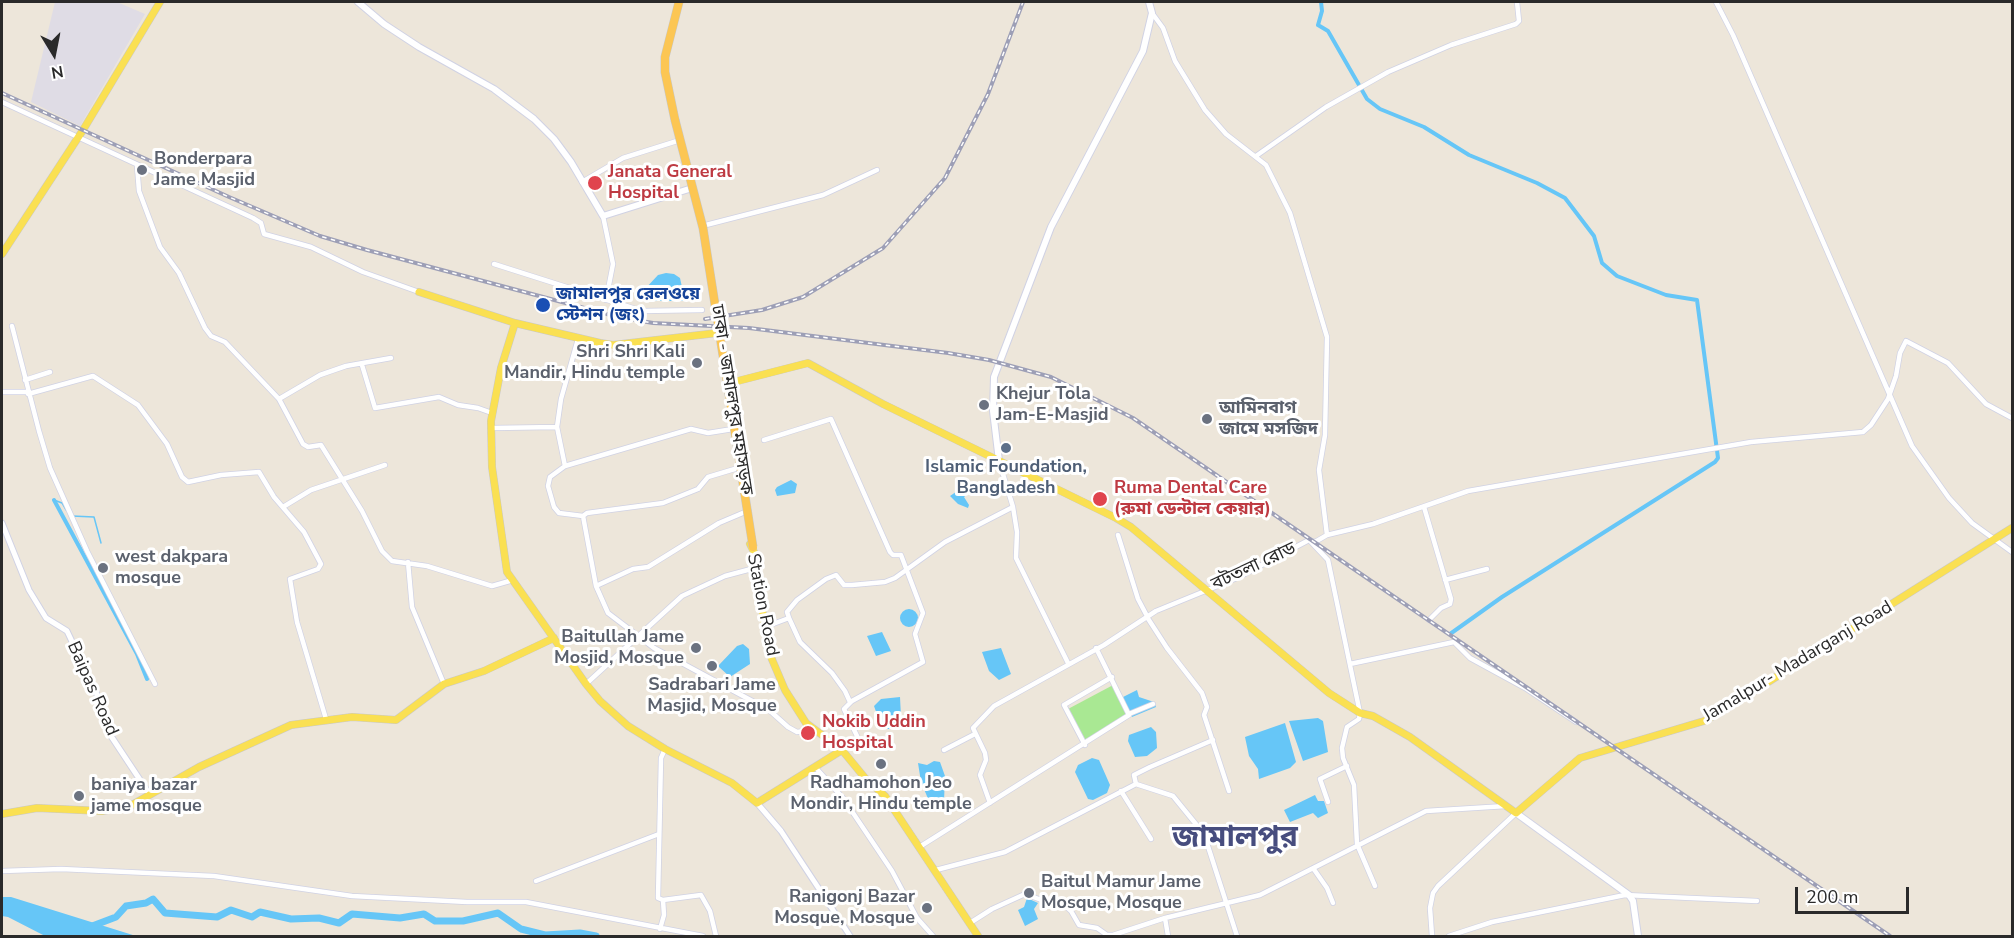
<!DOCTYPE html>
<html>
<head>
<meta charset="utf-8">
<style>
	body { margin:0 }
	#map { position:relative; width:2014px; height:938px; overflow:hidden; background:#ede6da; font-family:"Nunito Sans",sans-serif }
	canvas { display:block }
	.frame { position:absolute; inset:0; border:3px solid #2a2a2a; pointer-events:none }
	.north { position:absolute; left:24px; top:24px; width:60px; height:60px; -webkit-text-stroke:4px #fff; paint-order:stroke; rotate:170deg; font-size:16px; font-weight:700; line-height:24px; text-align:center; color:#2a2a2a }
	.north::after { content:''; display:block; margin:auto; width:21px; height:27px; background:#2a2a2a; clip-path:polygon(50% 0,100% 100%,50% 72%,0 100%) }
	.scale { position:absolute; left:1795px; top:887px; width:114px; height:27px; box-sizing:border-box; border:3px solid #2a2a2a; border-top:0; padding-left:8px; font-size:18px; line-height:21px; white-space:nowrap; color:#2a2a2a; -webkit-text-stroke:4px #fff; paint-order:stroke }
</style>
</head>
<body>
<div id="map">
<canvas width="2014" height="938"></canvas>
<div class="frame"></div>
<div class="north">N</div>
<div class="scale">200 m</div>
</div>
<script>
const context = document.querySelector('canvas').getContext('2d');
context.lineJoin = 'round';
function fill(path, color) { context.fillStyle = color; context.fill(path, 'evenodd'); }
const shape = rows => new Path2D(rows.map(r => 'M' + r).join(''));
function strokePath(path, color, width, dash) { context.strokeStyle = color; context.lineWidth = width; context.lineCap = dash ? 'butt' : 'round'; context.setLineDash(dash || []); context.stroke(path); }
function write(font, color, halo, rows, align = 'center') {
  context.font = font + ' "Nunito Sans","Noto Sans Bengali",sans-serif'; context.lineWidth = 6; context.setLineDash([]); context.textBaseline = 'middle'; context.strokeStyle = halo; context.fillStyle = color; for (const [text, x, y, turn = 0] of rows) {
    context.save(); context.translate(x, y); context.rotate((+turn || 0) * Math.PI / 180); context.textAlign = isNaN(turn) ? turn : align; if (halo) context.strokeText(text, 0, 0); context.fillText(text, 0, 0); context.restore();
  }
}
fill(shape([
	[55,2,117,2,145,14,80,126,31,102]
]), '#dfdce5');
fill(shape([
	[1115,684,1132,715,1084,740,1068,709]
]), '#a9e893');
fill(shape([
	[666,273,674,274,680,278,685,301,655,301,645,296,645,289,658,275],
	[791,480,797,484,795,493,777,496,775,490,777,487],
	[966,485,970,492,964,497,969,505,968,508,958,504,950,496],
	'900 618a9 9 0 1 1 18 0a9 9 0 1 1-18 0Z',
	[882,632,891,651,876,656,867,636],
	[743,644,749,649,750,664,730,677,718,666,737,646],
	[1001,648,1011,674,999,680,989,671,982,652],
	[1137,690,1139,697,1154,702,1156,707,1132,717,1123,697],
	[900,697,901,717,895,728,888,729,880,723,874,706,881,699],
	[1318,718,1323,721,1328,752,1303,761,1289,721],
	[1285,723,1296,762,1290,768,1259,779,1258,769,1249,756,1245,737],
	[1151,727,1156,732,1157,748,1147,756,1135,757,1128,741,1129,735],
	[1092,758,1099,760,1110,785,1107,793,1093,800,1088,799,1075,772,1078,765],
	[934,761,940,762,945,776,944,801,941,802,929,801,921,782,918,763,927,765],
	[1315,795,1318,801,1324,801,1328,813,1318,818,1313,813,1290,822,1284,810],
	[2,897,11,897,136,936,45,936,8,917,2,916],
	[1027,898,1038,903,1034,909,1038,919,1025,926,1018,910,1024,907]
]), '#66c6f7');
strokePath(shape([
	[54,500,62,503,66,510],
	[72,516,94,517,101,543]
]), '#66c6f7', 1.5);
strokePath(shape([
	[1321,2,1322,11,1318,25,1328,31,1367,99,1380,109,1424,127,1469,155,1537,183,1565,198,1594,236,1602,263,1617,276,1666,295,1697,300,1718,458,1715,462,1502,597,1450,634],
	[54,500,137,654,147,679]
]), '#66c6f7', 4);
strokePath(shape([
	[87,928,116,917,126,906,146,903,153,899,165,913,217,917,231,910,252,917,260,912,291,919,319,918,339,923,352,914,400,918,424,914,435,921,463,921,498,913,521,929,545,935,580,933,596,936]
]), '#66c6f7', 7);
const minor = shape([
	[1716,2,1733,35,1912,446,1949,498,1972,523,2012,552],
	[1152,13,1163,28,1175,61,1205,110,1226,134,1266,165,1290,213,1327,337,1325,435,1319,470,1327,535],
	[2,102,253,218,261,223,264,234,311,247,363,272,419,292],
	[1256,156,1326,107,1388,72,1451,45,1516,24,1519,21,1517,2],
	[137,165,139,191,160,247,179,273,205,328,211,336,225,342,279,399,303,444,308,447,321,445,362,511,382,551,392,561,427,566,492,586,513,580],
	[582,182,623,158,677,141],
	[603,216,613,264,606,300],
	[702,226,823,195,877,170],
	[494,264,642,311,702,310],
	[12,326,39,431],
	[362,365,375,408,439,397,458,405,478,408,492,413],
	[25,380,50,372],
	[2,392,28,392],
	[28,394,93,376,138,405,167,444,182,477,188,482,221,475,259,472,274,497,304,532,321,564,318,569,290,579,297,622,326,719],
	[279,399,320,375,346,366,391,358],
	[492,428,557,427],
	[733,429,708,433,691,429,565,466,550,477,548,486,554,507,559,513,583,516,587,513,663,503,698,489,708,477,738,468],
	[39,431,50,468,87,551,155,684],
	[764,440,831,419,890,552,893,555,901,555,923,613,915,634,923,662,852,701,844,709,858,738,842,750],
	[999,461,1013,507,1017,532,1016,558,1068,663],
	[565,466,557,427,561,399,578,339],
	[283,507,311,490,385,465],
	[1424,507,1451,599,1450,604,1441,608,1429,620],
	[583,516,596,586,608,613,654,648,769,710,788,727,797,732,814,730],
	[1118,535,1138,599,1147,616],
	[1311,542,1328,560,1360,713,1359,719,1347,727,1342,748,1343,758,1354,785,1357,844,1375,886],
	[408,562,412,607,444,684],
	[1445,580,1487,569],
	[596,586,633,569,648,567,719,523,745,512],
	[1147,617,1167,648,1202,693,1207,707,1204,715,1229,791],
	[789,618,800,642,832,673,845,691,850,702],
	[765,627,789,618,787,612,797,600,826,579,836,575,844,585,852,585,885,582,895,578,945,542,1013,507],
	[1350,664,1454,642,1470,658,1525,688,1576,722],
	[586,684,682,596,725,576,755,568],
	[1129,714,1153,704],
	[1085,745,1064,705,1112,677],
	[665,749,661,758,658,898,663,900,701,895,710,911,716,936],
	[944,750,975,734],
	[815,767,843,798,892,871,917,918,933,936],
	[1136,784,1173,796,1204,834,1237,936],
	[1121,791,1151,839],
	[1328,802,1320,779,1347,766],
	[990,803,980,775,986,760,985,753,973,728,994,706,1104,645,1156,611,1237,578,1309,540,1315,542,1327,535,1373,524,1468,491,1751,442,1863,432,1871,425,1888,399,1896,376,1900,353,1906,341,1948,363,1986,404,2012,418],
	[921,846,1129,715,1096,648],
	[1313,868,1327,888,1333,903],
	[936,870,1005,852,1136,784,1134,775,1150,767,1213,740],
	[2,871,61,869,214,876,352,896,467,902,526,902,703,936],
	[536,881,659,834],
	[1165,918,1168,936],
	[970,923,992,909,1025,894,1047,902,1059,900,1071,911,1079,925,1097,928,1107,935,1113,935,1165,918,1260,895,1426,811,1506,806],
	[660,929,664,915,663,900],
	[1432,936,1430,908,1433,893,1438,886,1516,813],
	[1449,936,1492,922,1625,895,1757,901]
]);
const tertiary = shape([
	[2,523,29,590,46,618,67,631,101,703,109,733,150,795],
	[757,803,781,831,850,936]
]);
const secondary = shape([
	[358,2,384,24,419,47,494,89,534,119,554,139,571,162,603,216,689,189],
	[999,461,993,411,994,377,1051,227,1143,51,1152,13,1149,2],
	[1516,813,1629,895,1633,901,1638,936]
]);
const primary = shape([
	[2,254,83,130,160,2],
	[419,292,515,323,600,343,613,345,717,333],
	[515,323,501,368,491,421,492,467,507,572,586,684,600,701,628,726,665,749,732,783,757,803,842,750],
	[726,384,808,363,883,404,1116,518,1131,527,1329,693,1360,713,1373,716,1410,737,1516,813,1580,758,1704,721,1719,713,2012,528],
	[750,544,754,552,768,650,785,690,806,723,842,750,865,778,885,796,978,936],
	[2,814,37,808,102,811,130,806,199,767,291,725,352,717,396,720,444,684,484,671,554,638]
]);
const trunk = shape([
	[675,120,665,72,665,57,679,2]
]);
strokePath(minor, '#d0d2e4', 6);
strokePath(tertiary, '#d0d2e4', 7);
strokePath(secondary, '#d0d2e4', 8);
strokePath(primary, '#c8c8c8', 8);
strokePath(trunk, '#c8c8c8', 9);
strokePath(minor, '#fff', 4.5);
strokePath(tertiary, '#fff', 5);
strokePath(secondary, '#fff', 6);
strokePath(primary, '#fae052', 7);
strokePath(trunk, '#fcc653', 8);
const rail = shape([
	[2,93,229,197,320,236,367,250,618,317,653,323,749,328,948,353,989,360,1051,377,1133,418,1890,936],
	[705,319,762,310,803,297,883,248,945,178,988,94,1023,2]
]);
strokePath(rail, '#9d9fb6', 4);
strokePath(rail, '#fff', 1.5, [4.5]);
const trunkBridge = shape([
	[675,120,703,228,753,547]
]);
strokePath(trunkBridge, '#c8c8c8', 9, []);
strokePath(trunkBridge, '#fcc653', 8);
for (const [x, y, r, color] of [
	[142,170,6,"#6b7280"],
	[595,183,8,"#e0444e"],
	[543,305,8,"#1a4fb4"],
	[697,363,6,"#6b7280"],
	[984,405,6,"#6b7280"],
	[1207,419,6,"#6b7280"],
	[1006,448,6,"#5c6f8a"],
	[1100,499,8,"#e0444e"],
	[103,568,6,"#6b7280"],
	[696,648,6,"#6b7280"],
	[712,666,6,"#6b7280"],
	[808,733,8,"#e0444e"],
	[881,764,6,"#6b7280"],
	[79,796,6,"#6b7280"],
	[1029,893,6,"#6b7280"],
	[927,908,6,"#6b7280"]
]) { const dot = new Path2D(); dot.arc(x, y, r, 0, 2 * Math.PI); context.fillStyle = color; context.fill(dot); strokePath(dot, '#fff', 2); }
write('bold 18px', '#5b616d', '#fff', [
	["Bonderpara",154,160],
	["Jame Masjid",154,181],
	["Shri Shri Kali",685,353,"right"],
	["Mandir, Hindu temple",685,374,"right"],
	["Khejur Tola",996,395],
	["Jam-E-Masjid",996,416],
	["আমিনবাগ",1219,409],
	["জামে মসজিদ",1219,430],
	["west dakpara",115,558],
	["mosque",115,579],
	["Baitullah Jame",684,638,"right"],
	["Mosjid, Mosque",684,659,"right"],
	["Sadrabari Jame",712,686,"center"],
	["Masjid, Mosque",712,707,"center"],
	["Radhamohon Jeo",881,784,"center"],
	["Mondir, Hindu temple",881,805,"center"],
	["baniya bazar",91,786],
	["jame mosque",91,807],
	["Baitul Mamur Jame",1041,883],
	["Mosque, Mosque",1041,904],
	["Ranigonj Bazar",915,898,"right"],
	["Mosque, Mosque",915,919,"right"]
], 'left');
write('bold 18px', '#be3a42', '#fff', [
	["Janata General",608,173],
	["Hospital",608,194],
	["Ruma Dental Care",1114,489],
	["(রুমা ডেন্টাল কেয়ার)",1114,510],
	["Nokib Uddin",822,723],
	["Hospital",822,744]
], 'left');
write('bold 18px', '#164399', '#fff', [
	["জামালপুর রেলওয়ে",556,295],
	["স্টেশন (জং)",556,316]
], 'left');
write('18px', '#2a2a2a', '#fff', [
	["ঢাকা - জামালপুর মহাসড়ক",731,400,81],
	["বটতলা রোড",1254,567,-25],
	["Station Road",762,605,79],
	["Jamalpur- Madarganj Road",1798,662,-31],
	["Baipas Road",92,689,66]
]);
write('bold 18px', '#4e5e75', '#fff', [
	["Islamic Foundation,",1006,468],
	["Bangladesh",1006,489]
]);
write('bold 30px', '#474d7e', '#fff', [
	["জামালপুর",1235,839]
]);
</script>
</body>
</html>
